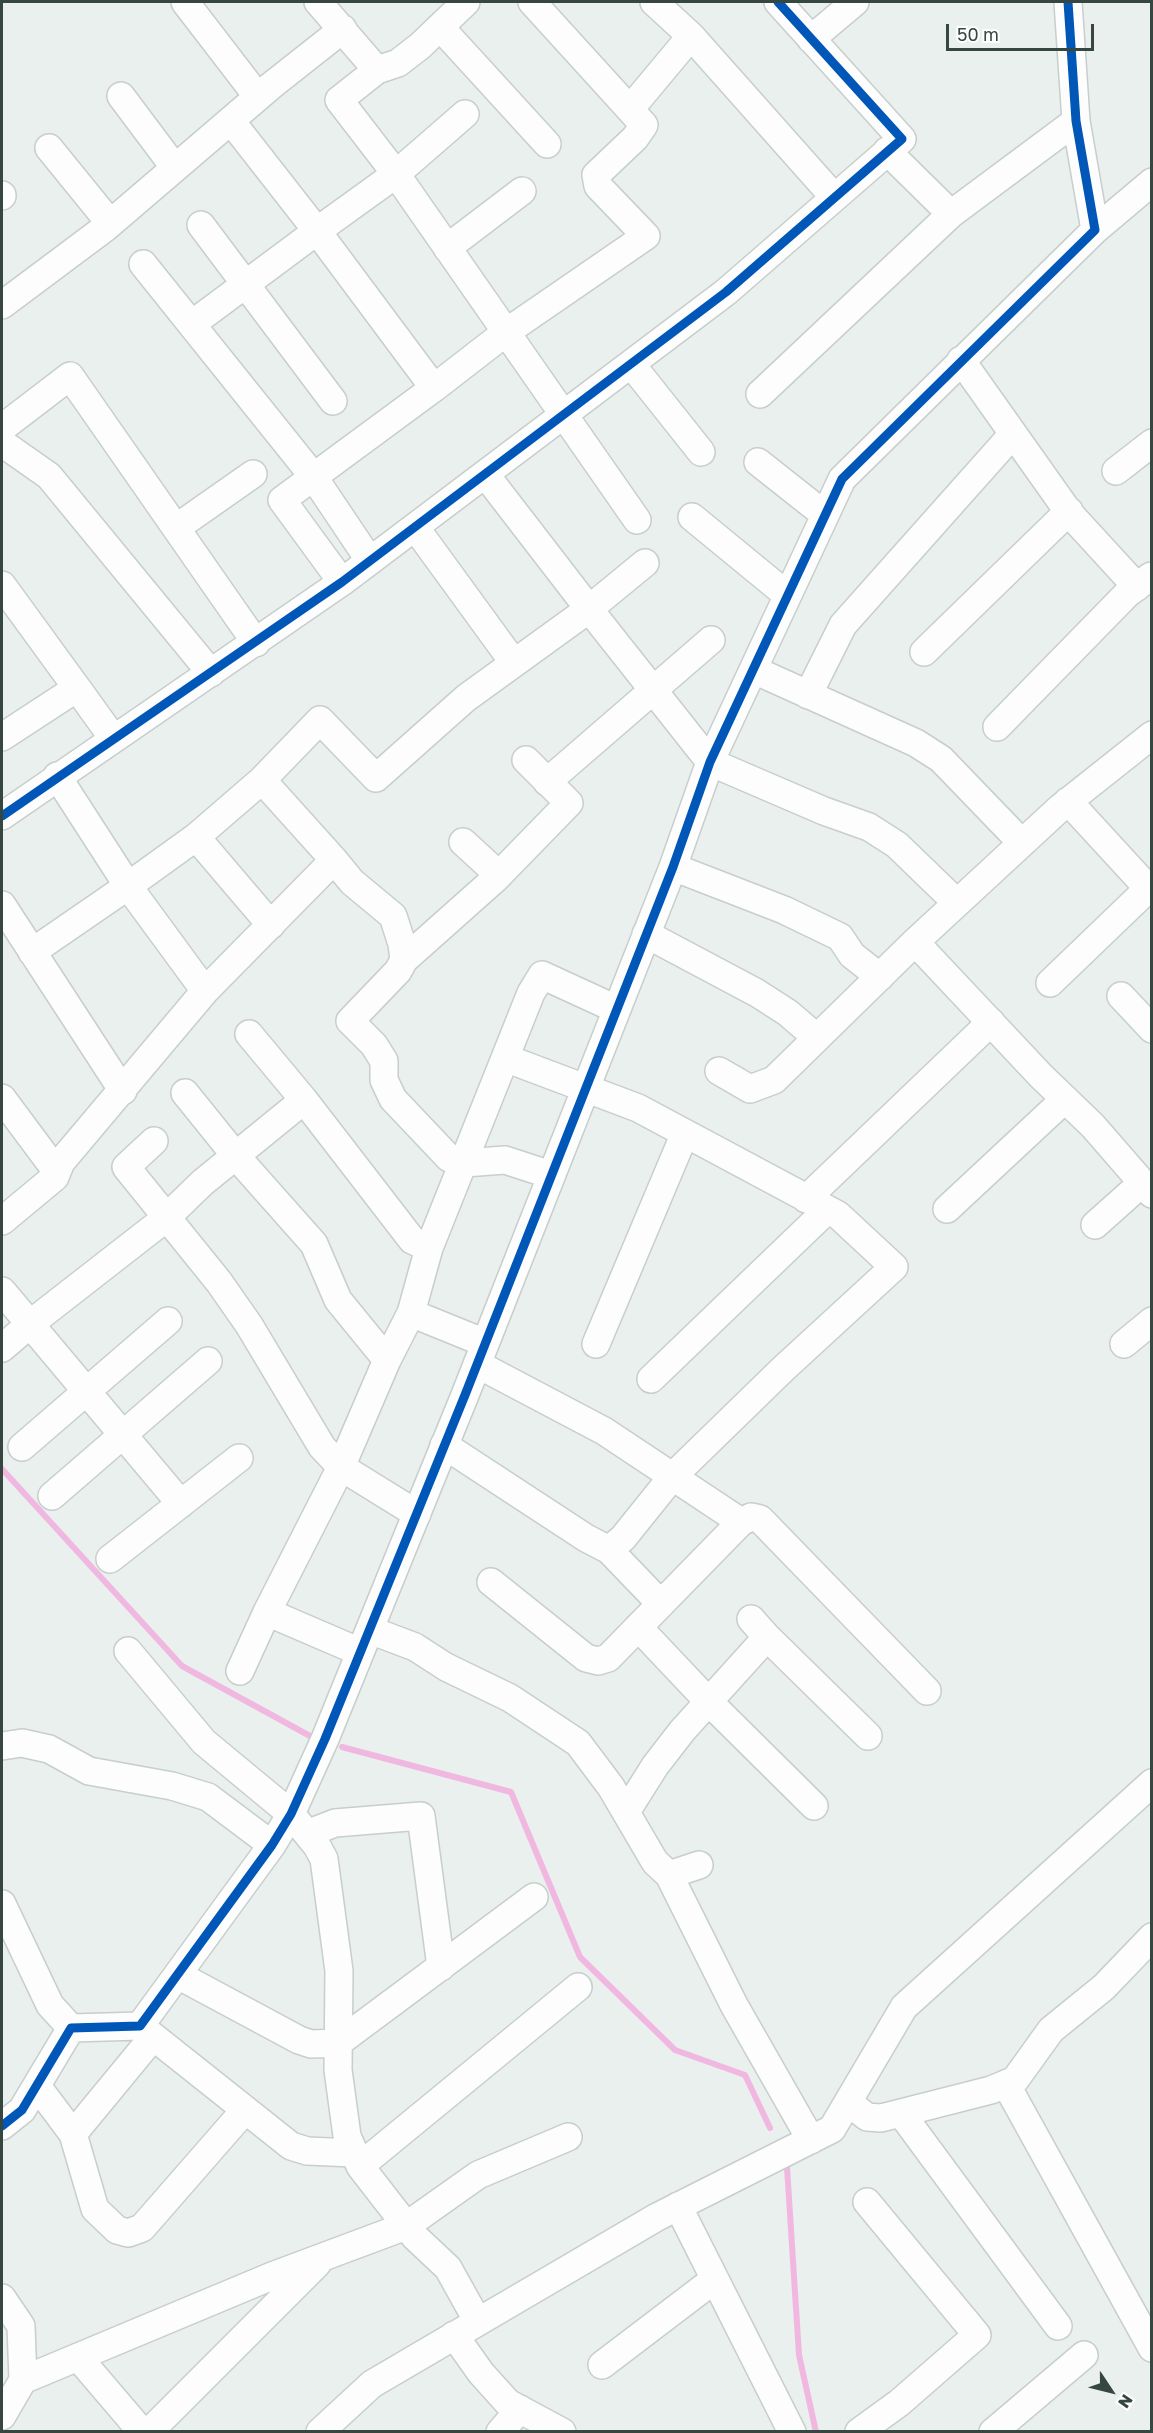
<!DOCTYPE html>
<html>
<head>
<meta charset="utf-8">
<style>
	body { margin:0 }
	#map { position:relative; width:1153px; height:2433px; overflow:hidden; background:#eaf0ed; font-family:"Golos Text",sans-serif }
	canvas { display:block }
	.frame { position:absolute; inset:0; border:3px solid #35473e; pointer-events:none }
	.north { position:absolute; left:1081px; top:2361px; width:60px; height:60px; -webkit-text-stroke:4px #fff; paint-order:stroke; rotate:125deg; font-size:16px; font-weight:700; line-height:24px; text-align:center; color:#35473e }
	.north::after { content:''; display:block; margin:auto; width:21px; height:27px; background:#35473e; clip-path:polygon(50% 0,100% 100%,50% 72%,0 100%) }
	.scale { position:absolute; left:946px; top:24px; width:148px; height:27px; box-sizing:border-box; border:3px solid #35473e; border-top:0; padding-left:8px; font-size:18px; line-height:21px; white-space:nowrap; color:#35473e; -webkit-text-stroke:4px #fff; paint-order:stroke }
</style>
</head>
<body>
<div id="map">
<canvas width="1153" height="2433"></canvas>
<div class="frame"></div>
<div class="north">N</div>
<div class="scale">50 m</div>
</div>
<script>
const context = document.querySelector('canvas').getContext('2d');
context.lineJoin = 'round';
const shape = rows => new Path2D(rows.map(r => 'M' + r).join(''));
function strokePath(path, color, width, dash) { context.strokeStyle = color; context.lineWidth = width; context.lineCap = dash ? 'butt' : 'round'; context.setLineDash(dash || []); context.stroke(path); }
strokePath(shape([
	[2,1469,182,1666,310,1736],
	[342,1747,511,1792,580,1957,675,2050,745,2075,770,2128],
	[787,2167,799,2355,816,2432]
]), '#f0b8e0', 6);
const minor = shape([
	[185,2,258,97],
	[318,2,377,70,398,63,420,46,466,2],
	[654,2,691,36,834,197],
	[440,27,547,144],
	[811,39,855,2],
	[121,96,175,168],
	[631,108,691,36],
	[465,114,396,174,637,520],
	[231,121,317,231,396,174,339,100,377,70],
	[49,148,110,223],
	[887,151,951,214,1076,121],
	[2,195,2,196],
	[201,225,333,401],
	[1095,230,1152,182],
	[447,248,522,191],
	[143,264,313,476,370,561],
	[2,305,105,228,272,85,343,29],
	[192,324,317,231,434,388,282,500,342,582],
	[961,360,1070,514,1137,587],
	[631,364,701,452],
	[434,388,505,333,646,236,598,186,596,175,635,138,644,125,532,2],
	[760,394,951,214],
	[2,428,70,376,256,643],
	[2,443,49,476,211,673],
	[758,462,825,515],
	[1116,471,1152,443],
	[692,517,787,595],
	[415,527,514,663],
	[176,528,253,474],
	[645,563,589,609,710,762,824,811,869,827,897,845,957,903],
	[2,585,77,688],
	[924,652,1069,511],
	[754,670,916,743,941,759,1022,843],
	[808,695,843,625,1013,434],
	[997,727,1127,594,1151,576],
	[1152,735,1060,808,915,942,1041,1076,1093,1126,1152,1194],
	[2,737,77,688,113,738],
	[57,776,128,886,196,837,262,780,320,720,376,778,466,698,589,609,485,474],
	[547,782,711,640],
	[1068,801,1148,888],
	[2,816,342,582,726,292,902,139,778,2],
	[196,837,271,925],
	[463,842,499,875],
	[334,860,352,882,393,916,402,944,404,960,398,971,350,1021,374,1045,384,1061,384,1080,393,1099,449,1158,464,1163,505,1160,551,1175],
	[673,867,784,910,840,937,852,955,880,977],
	[2,905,123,1091],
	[646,934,757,993,788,1013,817,1038],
	[404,960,495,879,569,803,526,760],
	[1050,983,1152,885],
	[205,991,334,860,262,780],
	[1121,996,1152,1029],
	[249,1034,304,1100],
	[719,1071,750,1089,774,1080,915,942],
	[185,1093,235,1155,314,1244,338,1300,387,1360],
	[2,1098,57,1172],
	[154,1141,126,1167,219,1282,249,1325,322,1447,341,1467,417,1514],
	[806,1199,991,1022],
	[947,1209,1065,1099],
	[2,1221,55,1177,61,1162,205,991,128,886,32,952],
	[1095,1225,1142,1183],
	[429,1248,505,1058],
	[2,1291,30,1324,2,1348],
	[596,1344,685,1133],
	[1124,1344,1152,1321],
	[477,1364,604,1431,741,1522],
	[651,1379,827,1210],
	[444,1445,586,1538,609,1550,623,1538,672,1477,783,1369,894,1267,838,1215,638,1108,505,1058,531,993,542,975,616,1009],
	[22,1447,168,1321],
	[52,1496,208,1361],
	[181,1504,30,1324,166,1218,202,1183,304,1100,412,1240,429,1248,411,1313,485,1343],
	[609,1550,661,1604],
	[110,1559,239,1458],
	[491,1582,586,1658,598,1661,608,1658,741,1522,751,1517,760,1519,927,1691],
	[267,1612,341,1467,387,1360,411,1313],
	[638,1627,708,1701,814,1806],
	[370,1630,415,1647,446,1667,510,1698,578,1743,611,1787,655,1862,669,1875,699,1865],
	[767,1637,868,1736],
	[128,1651,204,1742,291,1814,317,1846,324,1859,339,1971,338,2070,347,2136,360,2166,415,2237,448,2268,478,2322],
	[240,1671,267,1612,360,1652],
	[2,1746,22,1743,49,1749,89,1771,172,1786,208,1797,272,1845],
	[626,1812,655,1766,682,1731,767,1637,751,1619],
	[309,1833,335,1823,421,1816,441,1967],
	[669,1875,734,2005,811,2140],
	[2,1904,50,2005,71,2028],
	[178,1975,299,2040,311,2044,338,2043,534,1897],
	[140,2026,291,2146,307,2151,354,2153],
	[1006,2084,1152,2348],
	[37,2086,73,2134,95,2209,117,2230,128,2233,142,2228,245,2110],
	[848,2102,867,2117,881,2118,991,2090,1015,2080,1051,2030,1104,1987,1152,1937],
	[901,2113,1058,2326],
	[2,2126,22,2110,71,2028,140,2026,272,1845,291,1814,325,1739,465,1395,673,867,710,762,842,479,1095,230,1076,121,1068,2],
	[73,2134,153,2037],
	[360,2166,578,1987],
	[678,2206,792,2432],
	[2,2298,21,2326,23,2380,2,2416],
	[454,2335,481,2373,508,2403,562,2432],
	[78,2357,142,2432],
	[602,2365,715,2279],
	[23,2380,272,2276,406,2226,478,2175,568,2137],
	[149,2432,317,2264],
	[320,2432,372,2384,657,2217,832,2129,904,2007,1152,1783],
	[500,2432,520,2409],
	[859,2432,899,2403,977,2335,867,2202],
	[993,2432,1084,2355]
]);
strokePath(minor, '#c7cecb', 30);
strokePath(minor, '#fcfdfc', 27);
strokePath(shape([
	[2,816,342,582,726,292,902,139,778,2],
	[2,2126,22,2110,71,2028,140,2026,272,1845,291,1814,325,1739,465,1395,673,867,710,762,842,479,1095,230,1076,121,1068,2]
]), '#0057b8', 9);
</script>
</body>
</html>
